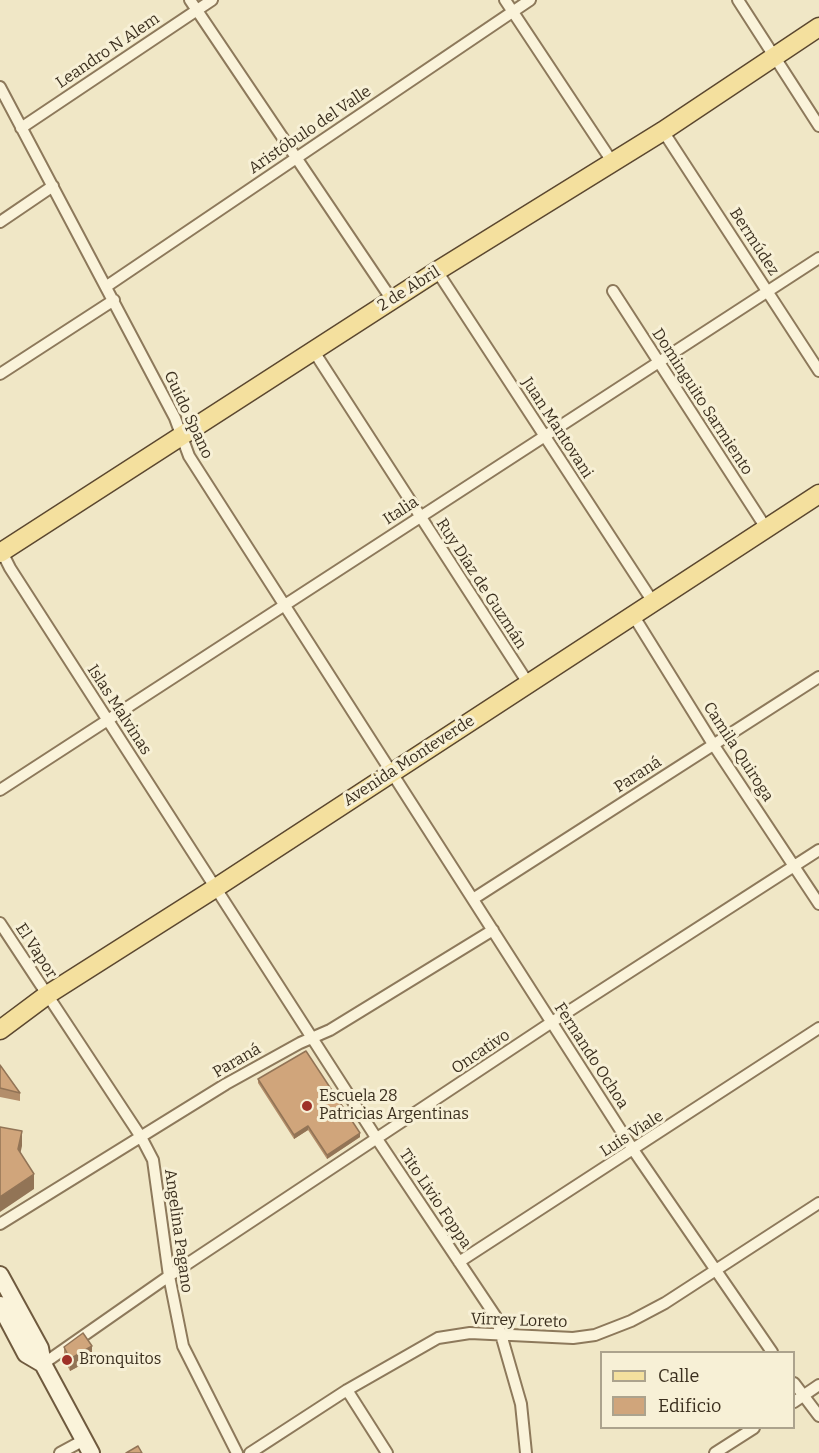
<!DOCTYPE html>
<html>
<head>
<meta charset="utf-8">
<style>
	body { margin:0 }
	#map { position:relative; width:819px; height:1453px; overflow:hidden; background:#f0e7c6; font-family:Bitter,serif }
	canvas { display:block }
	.legend { position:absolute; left:600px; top:1351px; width:195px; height:78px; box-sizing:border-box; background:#f7f0d6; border:2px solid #aca38d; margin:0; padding:8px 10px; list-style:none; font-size:18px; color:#3c301f }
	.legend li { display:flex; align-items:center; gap:12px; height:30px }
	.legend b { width:30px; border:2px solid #aca38d }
</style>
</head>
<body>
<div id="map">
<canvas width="819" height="1453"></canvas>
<ul class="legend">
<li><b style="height:8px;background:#f4e09e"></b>Calle</li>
<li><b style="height:16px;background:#d0a57b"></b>Edificio</li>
</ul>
</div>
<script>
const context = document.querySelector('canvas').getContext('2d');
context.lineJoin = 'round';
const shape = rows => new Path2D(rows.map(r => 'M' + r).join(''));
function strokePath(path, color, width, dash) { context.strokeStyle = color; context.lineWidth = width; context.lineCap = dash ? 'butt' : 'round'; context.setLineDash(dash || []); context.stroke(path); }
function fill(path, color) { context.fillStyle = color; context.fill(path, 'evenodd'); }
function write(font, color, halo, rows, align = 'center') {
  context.font = font + ' Bitter,serif'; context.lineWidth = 6; context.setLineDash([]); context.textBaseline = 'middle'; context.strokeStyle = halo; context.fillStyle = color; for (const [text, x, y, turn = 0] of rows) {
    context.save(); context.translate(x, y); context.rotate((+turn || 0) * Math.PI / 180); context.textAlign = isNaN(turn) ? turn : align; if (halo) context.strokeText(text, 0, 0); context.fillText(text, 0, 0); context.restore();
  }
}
const street = shape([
	[190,0,392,300],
	[505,0,613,163],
	[738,0,819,126],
	[0,87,175,418,189,456,634,1151,772,1352],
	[21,128,212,0],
	[663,131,819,371],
	[0,222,53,186],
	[437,271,653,602],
	[107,286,530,0],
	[613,291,766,528],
	[313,350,528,683],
	[0,374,114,300],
	[0,548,10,568,377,1139,496,1317,521,1404,526,1453],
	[633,615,713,744,819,904],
	[0,790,819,258],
	[473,899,819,677],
	[0,923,141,1137,153,1160,169,1276,183,1346,237,1453],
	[0,1224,226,1084,300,1043,330,1030,493,930],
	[459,1262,819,1028],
	[43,1364,169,1276,552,1022,819,850],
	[794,1383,819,1416],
	[347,1390,387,1453],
	[794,1402,819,1385],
	[60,1453,84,1440],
	[250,1453,347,1390,438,1338,470,1333,573,1338,595,1335,631,1321,665,1303,819,1203],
	[715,1453,754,1428]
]);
const secondary = shape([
	[0,1275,40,1348,43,1364,91,1453],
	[0,1305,26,1354,43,1364]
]);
const primary = shape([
	[0,553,437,271,663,131,819,27],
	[0,1030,47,995,217,887,819,494]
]);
strokePath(street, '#8d795b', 14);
strokePath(secondary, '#6f5a3e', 20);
strokePath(primary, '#5b472f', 21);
strokePath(street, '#faf3da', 10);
strokePath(secondary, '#faf3da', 16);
strokePath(primary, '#f4e09e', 18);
fill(shape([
	[0,1065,20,1093,20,1101,0,1097],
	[258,1079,360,1137,327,1159,308,1130,294,1139,258,1083],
	[64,1347,92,1359,70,1371,64,1359]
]), '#b38e6a');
fill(shape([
	[308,1126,308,1130,294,1139,294,1135],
	[22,1131,22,1146,18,1164,18,1149],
	[360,1133,360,1137,327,1159,327,1155],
	[34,1174,34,1189,0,1212,0,1197],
	[92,1346,92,1359,70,1371,70,1359]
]), '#927456');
const building = shape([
	[306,1051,360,1133,327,1155,308,1126,294,1135,258,1079,306,1051],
	[0,1065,20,1093,0,1088,0,1065],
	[0,1127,22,1131,18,1149,34,1174,0,1197,0,1127],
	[83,1333,92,1346,70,1359,64,1347,83,1333],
	[138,1446,142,1453,126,1453,138,1446]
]);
fill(building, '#d0a57b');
strokePath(building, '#927456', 1.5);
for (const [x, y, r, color] of [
	[307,1106,6,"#9e3128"],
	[67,1360,6,"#9e3128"]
]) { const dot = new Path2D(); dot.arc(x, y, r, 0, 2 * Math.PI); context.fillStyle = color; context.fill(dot); strokePath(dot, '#f7f0d6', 2); }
write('16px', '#3c301f', '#f7f0d6', [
	["Leandro N Alem",108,51,-34],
	["Aristóbulo del Valle",310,130,-34],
	["Bermúdez",754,242,57],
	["2 de Abril",409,289,-32],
	["Dominguito Sarmiento",702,402,57],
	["Guido Spano",188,415,65],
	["Juan Mantovani",557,428,57],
	["Italia",401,511,-33],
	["Ruy Díaz de Guzmán",481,584,57],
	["Islas Malvinas",119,710,57],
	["Camila Quiroga",738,752,57],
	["Avenida Monteverde",409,761,-33],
	["Paraná",638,775,-33],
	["El Vapor",36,951,57],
	["Oncativo",481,1052,-34],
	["Fernando Ochoa",591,1056,57],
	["Paraná",237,1061,-30],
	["Luis Viale",632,1134,-33],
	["Tito Livio Foppa",435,1199,56],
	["Angelina Pagano",178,1231,82],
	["Virrey Loreto",519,1321,2]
]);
write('16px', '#3c301f', '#f7f0d6', [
	["Escuela 28",319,1097],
	["Patricias Argentinas",319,1115],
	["Bronquitos",79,1360]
], 'left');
</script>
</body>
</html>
